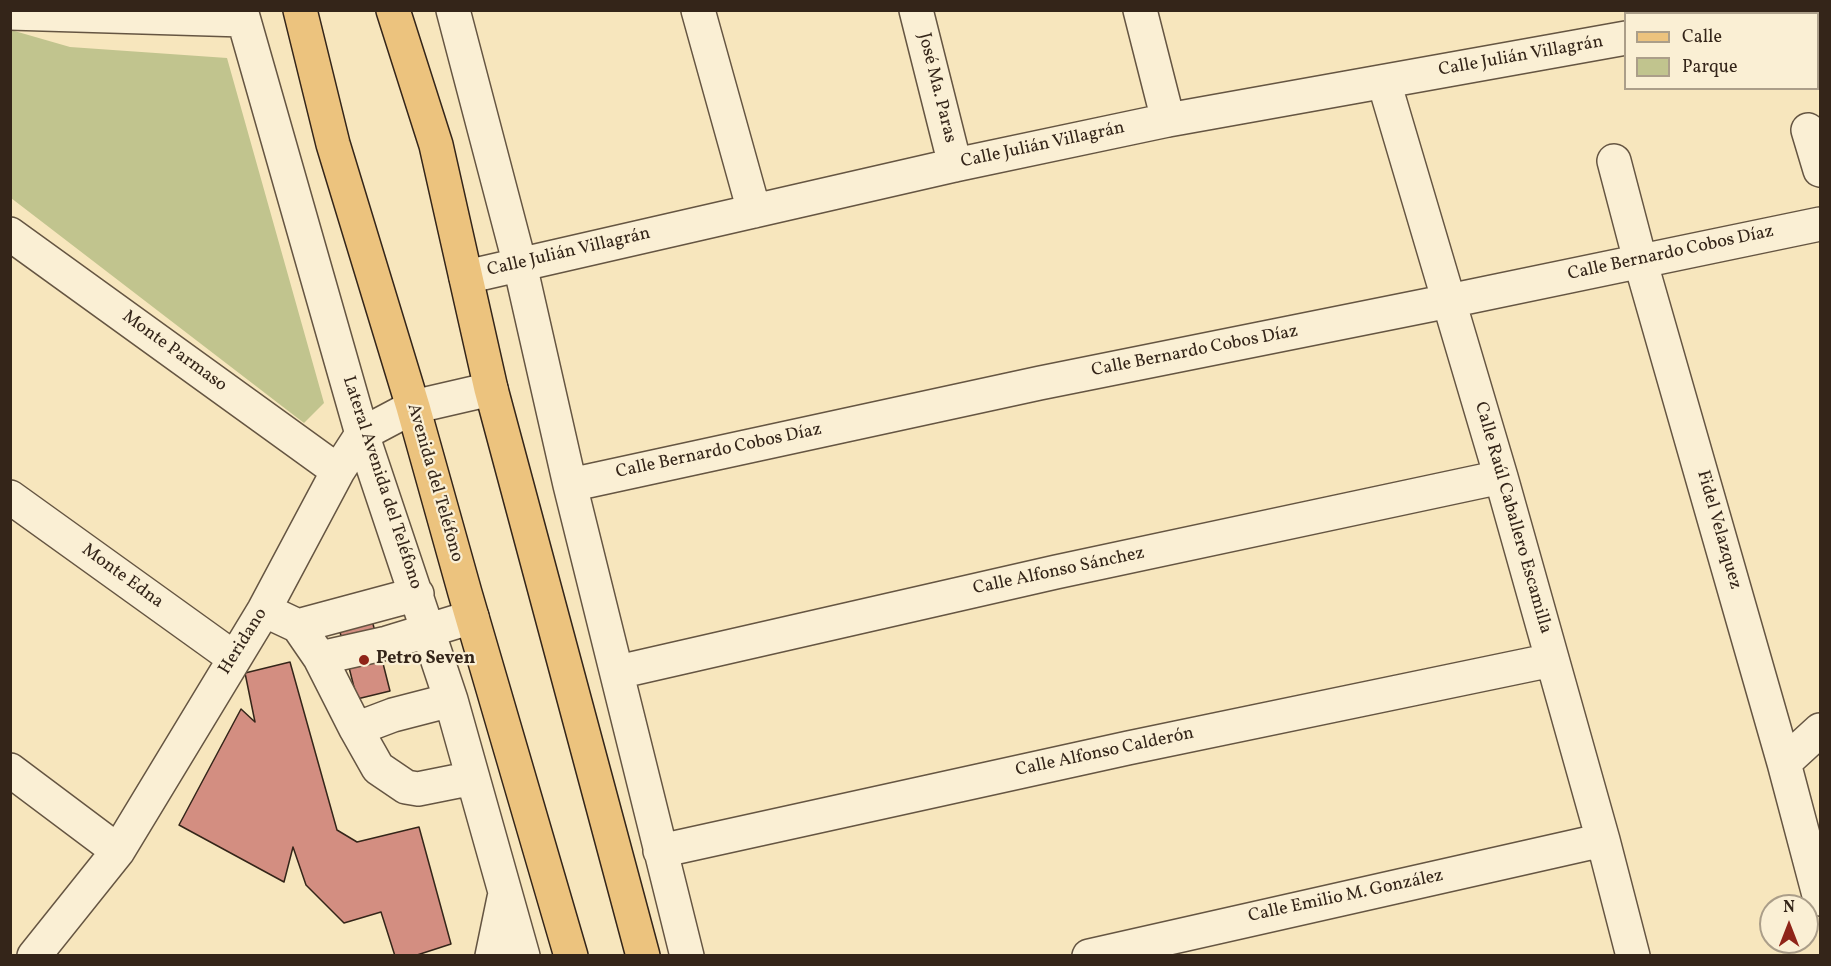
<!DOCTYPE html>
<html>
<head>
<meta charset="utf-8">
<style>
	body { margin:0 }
	#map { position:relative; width:1831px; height:966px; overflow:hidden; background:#f7e6bd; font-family:Vollkorn,serif }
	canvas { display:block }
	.frame { position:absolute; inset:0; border:12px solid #342519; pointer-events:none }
	.legend { position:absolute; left:1624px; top:12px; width:195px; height:78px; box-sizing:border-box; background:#faefd4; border:2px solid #ab9e89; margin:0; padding:8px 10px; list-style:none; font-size:18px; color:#342519 }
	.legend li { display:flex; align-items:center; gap:12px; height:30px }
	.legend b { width:30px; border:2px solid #ab9e89 }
	.north { position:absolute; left:1759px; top:894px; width:60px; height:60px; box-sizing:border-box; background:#faefd4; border:2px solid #ab9e89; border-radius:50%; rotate:0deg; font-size:16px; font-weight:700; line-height:24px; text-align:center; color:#342519 }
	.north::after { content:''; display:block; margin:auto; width:21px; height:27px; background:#8f2418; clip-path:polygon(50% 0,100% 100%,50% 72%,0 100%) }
</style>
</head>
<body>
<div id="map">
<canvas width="1831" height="966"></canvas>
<div class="frame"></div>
<ul class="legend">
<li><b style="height:8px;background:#ecc37e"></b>Calle</li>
<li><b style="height:16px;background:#c1c48e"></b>Parque</li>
</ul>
<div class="north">N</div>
</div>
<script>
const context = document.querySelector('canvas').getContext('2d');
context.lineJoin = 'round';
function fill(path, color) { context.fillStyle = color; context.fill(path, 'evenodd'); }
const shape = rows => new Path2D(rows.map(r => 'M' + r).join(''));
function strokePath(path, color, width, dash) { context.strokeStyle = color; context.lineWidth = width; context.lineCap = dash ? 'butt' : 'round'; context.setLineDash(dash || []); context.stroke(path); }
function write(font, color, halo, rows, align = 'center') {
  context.font = font + ' Vollkorn,serif'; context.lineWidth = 4.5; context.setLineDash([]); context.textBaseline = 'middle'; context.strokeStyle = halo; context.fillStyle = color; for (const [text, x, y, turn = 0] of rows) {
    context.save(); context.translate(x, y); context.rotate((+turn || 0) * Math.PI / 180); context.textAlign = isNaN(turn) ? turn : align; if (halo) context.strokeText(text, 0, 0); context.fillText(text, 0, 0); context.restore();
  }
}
fill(shape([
	[11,30,70,47,227,58,324,403,304,423,11,198]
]), '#c1c48e');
const building = shape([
	[372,620,390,691,357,699,339,628,372,620],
	[290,662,337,830,357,842,419,827,451,944,414,956,395,956,381,912,344,923,306,885,293,847,284,882,179,825,241,709,255,722,245,673,290,662]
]);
fill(building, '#d38e81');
strokePath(building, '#342519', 1.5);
const minor = shape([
	[241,10,362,434,451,700,523,956],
	[453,10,520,265,570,485,687,956],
	[698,10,754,211],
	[916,10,955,165],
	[1140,10,1168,120],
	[10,13,243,20],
	[1757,14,1773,10],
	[1384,82,1501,477,1603,840,1633,956],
	[1808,130,1820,170],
	[1614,161,1640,260,1784,763,1820,899],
	[10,234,338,471],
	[466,277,955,165,1168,120,1626,38],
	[570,485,1040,383,1449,301,1820,224],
	[10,497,234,658],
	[264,610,298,626,320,658,387,643,472,617],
	[298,626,417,594],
	[320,658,356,729,393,715,451,700],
	[618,672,1056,572,1501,477],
	[356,729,378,768,406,787,418,789,473,778],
	[1784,763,1820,730],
	[10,770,118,851],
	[660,851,1128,748,1552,660],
	[34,956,118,851,264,610,338,471,362,434,413,407,491,389],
	[492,956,504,898],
	[1089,956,1603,840]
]);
const major = shape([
	[300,10,333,144,413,407,465,593,571,956],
	[393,10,436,145,491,389,643,956]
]);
strokePath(minor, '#655542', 36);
strokePath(major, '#342519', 36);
strokePath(minor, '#faefd4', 33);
strokePath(major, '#ecc37e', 33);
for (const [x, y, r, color] of [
	[364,660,6,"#8f2418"]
]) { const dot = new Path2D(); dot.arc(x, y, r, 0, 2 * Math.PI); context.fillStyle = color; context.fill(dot); strokePath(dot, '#faefd4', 2); }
write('18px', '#342519', '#faefd4', [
	["Calle Julián Villagrán",1521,57,-10],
	["José Ma. Paras",936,88,76],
	["Calle Julián Villagrán",1043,146,-12],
	["Calle Julián Villagrán",569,253,-13],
	["Calle Bernardo Cobos Díaz",1671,254,-12],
	["Monte Parmaso",174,352,36],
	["Calle Bernardo Cobos Díaz",1195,352,-11],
	["Calle Bernardo Cobos Díaz",719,452,-12],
	["Lateral Avenida del Teléfono",381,483,72],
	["Avenida del Teléfono",434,483,74],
	["Calle Raúl Caballero Escamilla",1512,518,74],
	["Fidel Velazquez",1718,530,74],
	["Calle Alfonso Sánchez",1059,572,-12],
	["Monte Edna",122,577,36],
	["Heridano",244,642,-58],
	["Calle Alfonso Calderón",1105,753,-12],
	["Calle Emilio M. González",1346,897,-12]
]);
write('bold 18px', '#342519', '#faefd4', [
	["Petro Seven",376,660]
], 'left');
</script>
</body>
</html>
